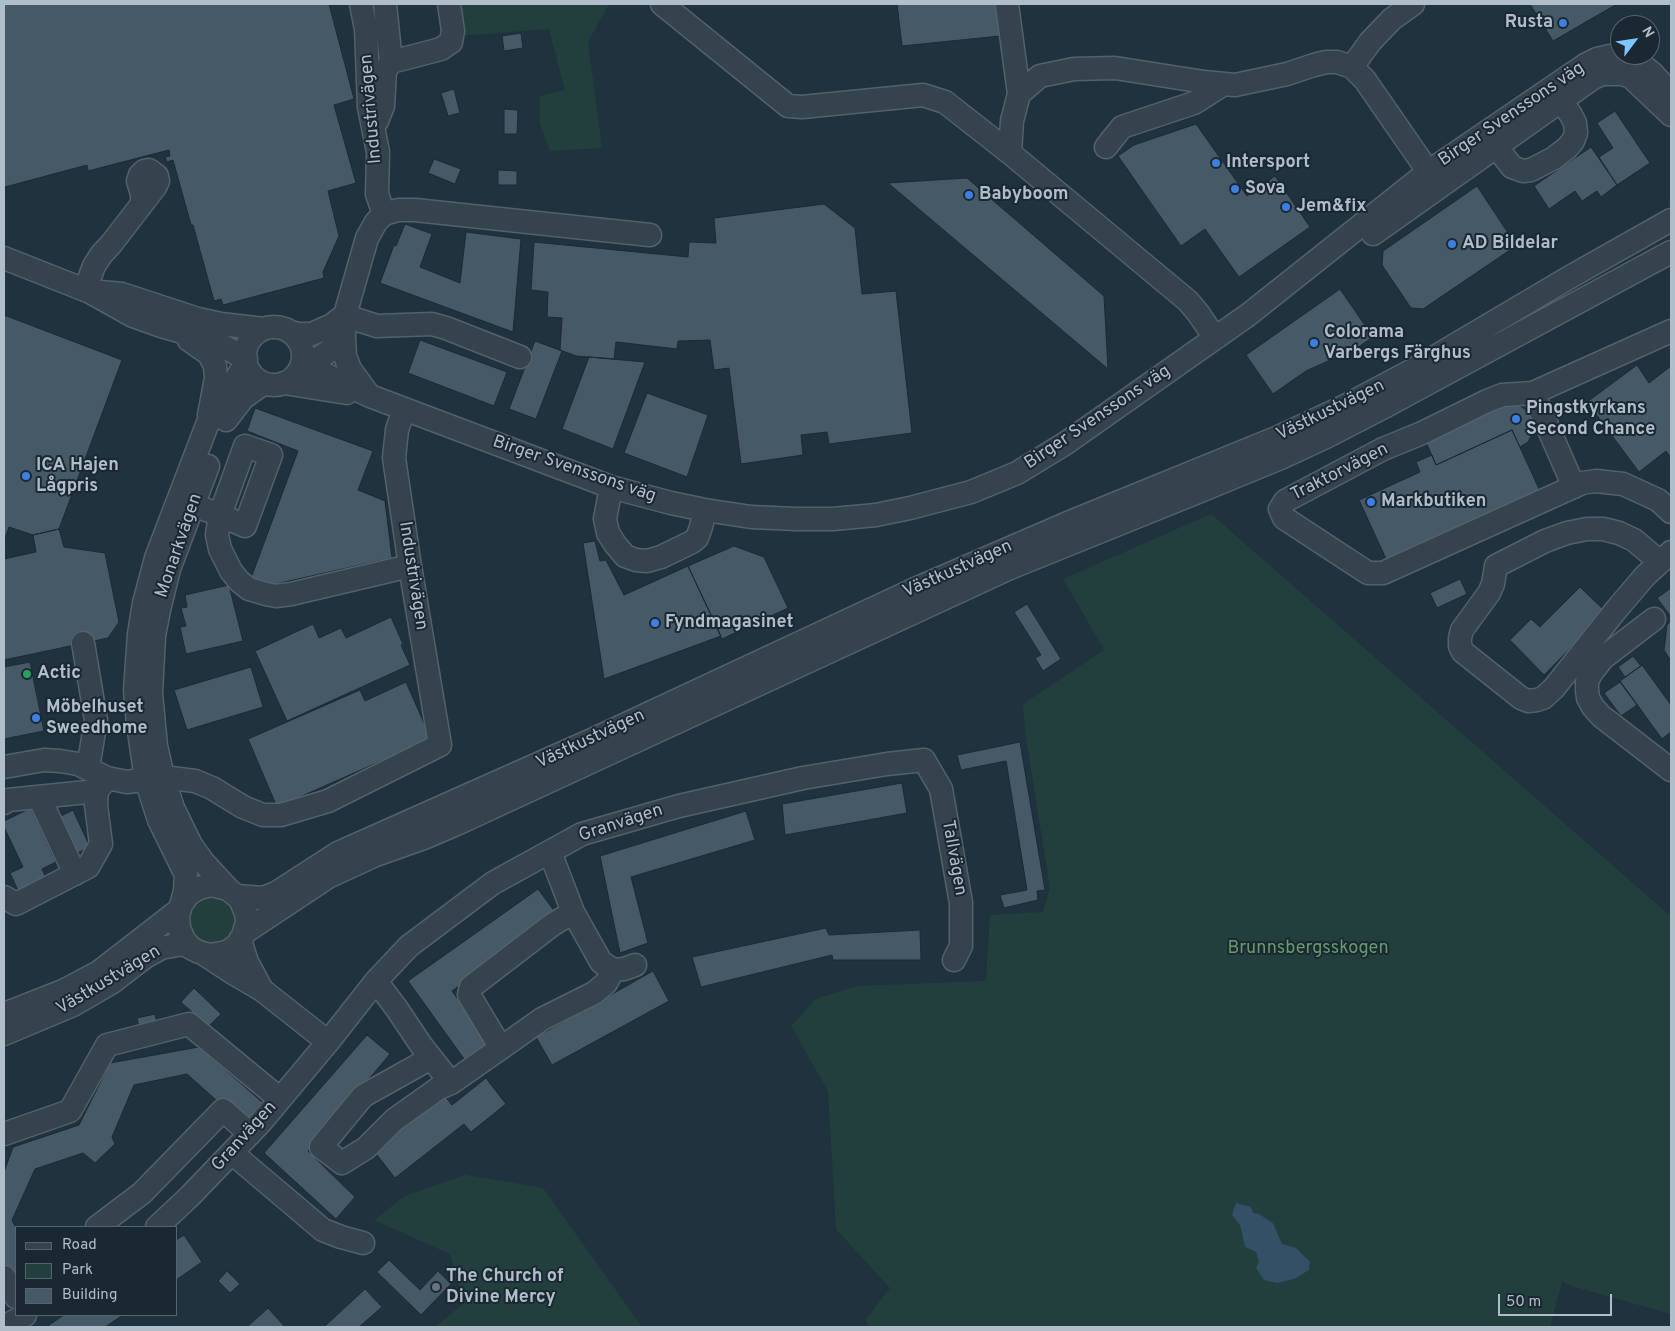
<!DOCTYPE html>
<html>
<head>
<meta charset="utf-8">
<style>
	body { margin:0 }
	#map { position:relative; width:1675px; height:1331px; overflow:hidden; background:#20323e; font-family:Overpass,sans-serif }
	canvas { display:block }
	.frame { position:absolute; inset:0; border:5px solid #b0bec9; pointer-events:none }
	.legend { position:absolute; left:15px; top:1226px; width:162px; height:90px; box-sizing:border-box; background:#1a2832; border:1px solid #56646e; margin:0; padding:6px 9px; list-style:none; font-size:15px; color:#b0bec9 }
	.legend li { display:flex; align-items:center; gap:10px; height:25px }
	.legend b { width:25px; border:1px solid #56646e }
	.north { position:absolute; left:1610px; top:15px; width:50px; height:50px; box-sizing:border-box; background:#1a2832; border:1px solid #56646e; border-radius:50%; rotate:59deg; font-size:14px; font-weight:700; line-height:20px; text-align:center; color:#b0bec9 }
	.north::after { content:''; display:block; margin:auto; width:18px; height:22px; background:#7fc5ff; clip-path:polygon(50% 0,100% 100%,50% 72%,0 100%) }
	.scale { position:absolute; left:1498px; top:1294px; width:114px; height:22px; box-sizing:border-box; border:2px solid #b0bec9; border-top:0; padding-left:6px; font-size:15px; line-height:18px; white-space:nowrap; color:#b0bec9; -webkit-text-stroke:4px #1a2832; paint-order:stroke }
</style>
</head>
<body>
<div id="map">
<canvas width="1675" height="1331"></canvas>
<div class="frame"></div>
<ul class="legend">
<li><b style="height:6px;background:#35434d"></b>Road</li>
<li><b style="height:14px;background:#233f3d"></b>Park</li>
<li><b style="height:14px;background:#465967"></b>Building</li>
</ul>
<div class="north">N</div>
<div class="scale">50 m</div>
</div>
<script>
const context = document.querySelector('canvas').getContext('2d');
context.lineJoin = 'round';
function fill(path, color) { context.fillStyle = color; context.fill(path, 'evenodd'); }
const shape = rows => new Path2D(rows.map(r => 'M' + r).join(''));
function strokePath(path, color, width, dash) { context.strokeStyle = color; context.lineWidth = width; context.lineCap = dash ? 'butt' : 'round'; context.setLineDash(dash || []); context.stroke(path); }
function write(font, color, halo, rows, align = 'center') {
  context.font = font + ' Overpass,sans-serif'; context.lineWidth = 4; context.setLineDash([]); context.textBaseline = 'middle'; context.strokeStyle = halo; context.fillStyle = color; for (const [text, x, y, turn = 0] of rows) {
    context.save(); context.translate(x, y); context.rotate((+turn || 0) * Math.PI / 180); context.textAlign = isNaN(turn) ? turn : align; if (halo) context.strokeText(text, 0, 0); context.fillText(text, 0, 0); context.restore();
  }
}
fill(shape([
	[454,4,609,4,588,42,602,148,550,151,540,124,540,96,565,90,549,29,459,36],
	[1211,514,1668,914,1671,910,1671,1314,1575,1287,1562,1281,1550,1327,869,1327,866,1319,890,1288,836,1229,828,1091,791,1026,816,999,857,986,986,981,990,915,1043,912,1050,888,1026,738,1023,704,1104,650,1063,579],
	[1273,1223,1282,1244,1294,1279,1286,1280,1259,1262,1256,1252,1245,1247,1240,1225],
	[220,893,240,915,233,938,210,946,191,936,188,908,192,901],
	[465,1175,543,1188,642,1327,435,1327,464,1303,450,1254,374,1220,405,1196]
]), '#233f3d');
fill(shape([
	[1236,1203,1251,1207,1253,1213,1259,1214,1273,1223,1282,1244,1296,1248,1310,1262,1309,1270,1294,1279,1277,1283,1264,1280,1256,1268,1259,1262,1256,1252,1245,1247,1240,1225,1232,1215]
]), '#335067');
const building = shape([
	[4,4,329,4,354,99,334,105,356,183,328,191,339,236,323,272,324,278,223,305,221,299,214,301,193,225,191,225,173,160,167,162,165,157,170,156,169,150,88,171,87,165,5,187,6,192,4,193,4,4],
	[897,4,997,4,1000,36,902,46,897,4],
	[1530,4,1617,4,1553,41,1530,4],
	[521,33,523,48,504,51,502,36,521,33],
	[454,89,460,113,448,116,441,93,454,89],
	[504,109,518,110,517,134,504,134,504,109],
	[1615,111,1650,163,1617,185,1599,157,1613,148,1597,123,1615,111],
	[1196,124,1247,196,1275,176,1310,227,1239,277,1205,229,1181,246,1118,156,1134,145,1196,124],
	[1591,147,1617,185,1601,197,1597,191,1582,201,1575,191,1549,209,1534,186,1591,147],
	[434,159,461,169,455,184,428,173,434,159],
	[498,170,517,171,517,185,498,185,498,170],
	[967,178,1104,296,1108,369,888,183,967,178],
	[1477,186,1512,239,1510,250,1423,309,1411,308,1382,265,1383,251,1477,186],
	[824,204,855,228,862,294,896,291,912,433,829,444,827,432,801,435,803,455,741,464,729,368,714,370,710,340,678,341,677,349,616,342,614,359,576,356,560,350,562,318,547,317,548,292,531,290,534,242,688,257,689,242,716,243,714,218,824,204],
	[405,224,432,234,420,267,460,283,466,232,521,239,513,332,380,283,394,245,396,246,405,224],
	[1340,289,1373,337,1357,348,1306,371,1273,394,1246,355,1340,289],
	[4,315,122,360,59,529,33,535,9,527,4,541,4,315],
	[420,340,507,372,494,406,408,373,420,340],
	[535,341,562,351,536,419,509,409,535,341],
	[589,357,645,362,613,449,562,429,589,357],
	[1637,365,1649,383,1671,366,1671,458,1666,451,1639,472,1587,402,1637,365],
	[647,393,708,415,687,477,624,453,647,393],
	[1501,405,1519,405,1526,410,1532,417,1534,426,1532,434,1528,442,1520,447,1512,430,1436,465,1425,440,1501,405],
	[255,408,373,451,358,490,385,501,392,558,271,585,251,578,298,451,247,431,255,408],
	[1512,430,1540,491,1387,561,1359,500,1420,472,1416,462,1432,455,1436,465,1512,430],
	[59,529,64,547,105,553,119,622,108,638,4,660,4,559,36,552,33,535,59,529],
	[595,541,600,561,606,560,624,595,688,566,721,636,604,679,583,543,595,541],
	[734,546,764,557,788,608,722,639,688,566,734,546],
	[1460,579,1467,594,1437,608,1430,593,1460,579],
	[229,585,243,641,186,654,180,627,186,626,181,608,187,607,185,595,229,585],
	[1580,587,1606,612,1544,675,1510,640,1531,619,1540,627,1580,587],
	[1671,588,1671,617,1657,598,1671,588],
	[1027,604,1061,659,1043,671,1035,658,1041,655,1014,612,1027,604],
	[391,617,403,644,401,645,410,665,287,721,255,651,313,624,319,638,341,628,346,638,391,617],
	[1671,621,1671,661,1664,650,1667,625,1671,621],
	[1633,656,1641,666,1625,677,1618,667,1633,656],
	[30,662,44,731,4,739,4,667,30,662],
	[1642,665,1671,705,1671,732,1662,739,1620,681,1642,665],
	[251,667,263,707,187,730,174,690,251,667],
	[406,682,431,739,277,807,248,739,360,690,365,701,406,682],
	[1620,682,1637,705,1621,716,1604,693,1620,682],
	[1020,742,1045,890,1037,891,1038,900,1004,908,1000,895,1027,890,1006,761,961,770,957,755,1020,742],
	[902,783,907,813,785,835,782,804,902,783],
	[31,808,56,862,42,869,48,882,20,895,10,873,23,867,4,827,4,821,31,808],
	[73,810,90,847,73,855,55,819,73,810],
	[746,811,755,840,631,877,648,943,620,953,600,856,746,811],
	[538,889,558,916,452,991,491,1046,467,1063,408,981,538,889],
	[826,928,829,935,920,930,921,960,833,960,832,955,701,987,692,957,826,928],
	[653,971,669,1001,552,1065,536,1037,653,971],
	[194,988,221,1014,208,1027,181,1002,194,988],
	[155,1014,158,1028,140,1032,137,1018,155,1014],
	[367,1035,390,1054,308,1151,355,1197,336,1219,264,1153,367,1035],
	[199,1047,262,1102,244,1125,187,1074,134,1085,112,1137,115,1144,95,1163,83,1153,35,1169,12,1220,16,1228,16,1287,4,1266,4,1172,13,1147,79,1125,110,1063,199,1047],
	[486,1078,506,1104,471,1132,464,1124,395,1178,373,1150,443,1094,452,1105,486,1078],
	[184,1235,202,1262,176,1280,176,1240,184,1235],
	[389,1260,420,1290,438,1271,451,1284,421,1315,377,1272,389,1260],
	[227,1271,240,1284,230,1293,218,1281,227,1271],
	[365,1289,382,1307,359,1327,324,1327,365,1289],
	[268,1308,285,1327,247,1327,268,1308],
	[64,1315,123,1315,105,1327,46,1327,64,1315]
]);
fill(building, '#465967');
strokePath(building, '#1c2a34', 1);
const minor = shape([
	[385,4,391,62],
	[662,4,788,106,802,107,923,95,945,102,1010,153],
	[1007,4,1019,94],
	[1352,67,1370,42,1392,19,1413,4],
	[377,121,383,106,385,71,391,62,441,49,451,42,453,31,449,4],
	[1488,136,1512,167,1523,171,1531,170,1554,158,1567,148,1573,141,1576,133,1575,123,1571,115,1552,88],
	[1106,147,1122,127,1194,103,1224,84],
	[384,214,398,210,415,210,650,235],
	[1373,234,1593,78,1602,74,1622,74,1631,77,1671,115],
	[4,258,90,292,133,316,161,326,206,339,223,346,246,359],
	[85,290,94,266,101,255,112,243,155,187,158,181,157,176,149,170,144,171,140,175,138,181,142,194,142,204],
	[100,292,122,294,198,319,221,324,264,329],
	[345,315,358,320,377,326,432,324,446,328,520,357],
	'245 356a29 29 0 1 1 58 0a29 29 0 1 1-58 0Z',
	[1671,331,1533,393,1502,395,1487,401,1422,433,1383,449,1285,501,1280,509,1284,518,1368,573,1383,573,1582,483,1596,481,1623,484,1658,500,1671,512],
	[290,332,298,334,312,334,332,325,345,315],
	[344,336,345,356,350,369,368,394],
	[1215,338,1198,313,1188,301,1010,153,1012,121,1019,94,1040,76,1074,69,1115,68,1204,82,1235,85,1287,74,1314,65,1326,62,1337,62,1352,67,1365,80,1439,187],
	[189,340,209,354,215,366,216,378,209,415],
	[302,363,370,396,611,487,671,503,705,510,751,517,796,519,833,519,876,515,910,508,971,492,1017,473,1066,443,1248,315,1428,172,1585,65,1597,59,1610,56,1623,57,1639,63,1652,73,1671,94],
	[302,363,317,359,328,352,344,336,345,315,367,238,376,222,384,214,377,194,378,152,369,107,366,29,361,4],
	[284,383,347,393],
	[1533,393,1574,487],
	[226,420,243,398,264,383],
	[245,446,271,455,245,526,220,515,245,446],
	[208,466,169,569,159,610,154,636,151,693,156,746,163,777,173,808,191,845,204,863,228,889],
	[611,487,605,519,608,533,615,544,625,556,636,560,647,561,661,557,692,542,697,538,701,527,705,510],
	[180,500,220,515,217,535,220,549,231,571,239,581,249,589,266,594,276,596,291,594,410,566],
	[1660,562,1634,540,1619,533,1603,529,1587,529,1567,533,1545,541,1496,566,1493,584,1489,593,1462,630,1460,638,1460,646,1463,652,1521,698,1528,701,1537,700,1543,698,1554,688,1616,610,1645,576,1671,552],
	[1654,619,1603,658,1592,672,1587,681,1587,690,1588,698,1593,707,1601,716,1671,770],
	[83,643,96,720,88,768],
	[4,767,44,760,60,761,78,764,107,778,127,782,163,777,195,781,212,788,243,807,263,815,281,815,328,801,440,745,410,566,394,458,397,430,404,409],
	[39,797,75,874],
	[4,803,8,800,97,791],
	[550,852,573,912,601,962,613,970,624,969,635,965],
	[237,896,263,898,276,893,338,853,594,739,915,589,1070,522,1276,438,1345,406,1411,371,1570,277,1671,220],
	[4,897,16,904,88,867,101,844,96,805,97,791,107,778],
	[182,903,189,894,199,888,211,885,228,889,240,899,246,913,247,922,243,936,237,945,227,952,210,955,199,952,191,948,184,940,179,928,178,916,185,891,186,875,159,820,146,780,138,724,135,691,139,634,144,603,156,558,207,425,246,363],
	[573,912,552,925,471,987,469,995,501,1048,542,1019,594,993,606,983,613,970],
	[245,932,328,877,376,855,424,838,459,823,1010,568,1198,492,1283,457,1326,437,1386,406,1671,252],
	[240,940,247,962,262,990],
	[204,954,233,973,262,990,328,1042],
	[376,981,397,1009,421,1045,451,1083,501,1048],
	[4,1014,63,991,99,972,179,910],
	[4,1034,73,1005,111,983,145,957,161,948,177,945,187,944],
	[431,1058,363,1096,321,1147,342,1163,366,1148,394,1120,439,1088,451,1083],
	[4,1134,70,1111,107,1045,189,1024,280,1099],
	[232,1153,323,1230,341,1237,363,1243],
	[97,1227,142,1193,223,1110,250,1134],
	[157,1227,190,1196,261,1122,328,1042,376,981,409,946,493,883,582,834,679,806,803,778,887,764,924,760,941,789,961,903,961,946,954,960],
	[4,1277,16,1297],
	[4,1327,25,1315]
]);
strokePath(minor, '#53616b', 25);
strokePath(minor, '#35434d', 22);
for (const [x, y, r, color] of [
	[1563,23,5,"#3f7fe0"],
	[1216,163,5,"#3f7fe0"],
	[1235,189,5,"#3f7fe0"],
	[969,195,5,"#3f7fe0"],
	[1286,207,5,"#3f7fe0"],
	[1452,244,5,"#3f7fe0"],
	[1314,343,5,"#3f7fe0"],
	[1516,419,5,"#3f7fe0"],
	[26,476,5,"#3f7fe0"],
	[1371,502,5,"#3f7fe0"],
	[655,623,5,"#3f7fe0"],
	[27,674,5,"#2e9e5b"],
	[36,718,5,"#3f7fe0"],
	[436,1287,5,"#6b7280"]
]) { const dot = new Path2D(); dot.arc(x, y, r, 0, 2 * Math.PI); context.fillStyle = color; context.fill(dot); strokePath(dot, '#1a2832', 2); }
write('bold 18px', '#b0bec9', '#1a2832', [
	["Rusta",1553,23,"right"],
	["Intersport",1226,163],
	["Sova",1245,189],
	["Babyboom",979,195],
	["Jem&fix",1296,207],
	["AD Bildelar",1462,244],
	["Colorama",1324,333],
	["Varbergs Färghus",1324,354],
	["Pingstkyrkans",1526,409],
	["Second Chance",1526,430],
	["ICA Hajen",36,466],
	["Lågpris",36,487],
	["Markbutiken",1381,502],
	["Fyndmagasinet",665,623],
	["Actic",37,674],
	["Möbelhuset",46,708],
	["Sweedhome",46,729],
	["The Church of",446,1277],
	["Divine Mercy",446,1298]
], 'left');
write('18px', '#b0bec9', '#1a2832', [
	["Industrivägen",372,109,-95],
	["Birger Svenssons väg",1512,115,-34],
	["Västkustvägen",1331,411,-26],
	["Birger Svenssons väg",1098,418,-34],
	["Birger Svenssons väg",574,470,19],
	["Traktorvägen",1340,473,-27],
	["Monarkvägen",180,546,-71],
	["Västkustvägen",958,570,-24],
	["Industrivägen",412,576,81],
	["Västkustvägen",591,740,-25],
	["Granvägen",621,824,-18],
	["Tallvägen",953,858,80],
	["Västkustvägen",109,981,-31],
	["Granvägen",245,1137,-48]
]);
write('18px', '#659c69', '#1a2832', [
	["Brunnsbergsskogen",1308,949]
]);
</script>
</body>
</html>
